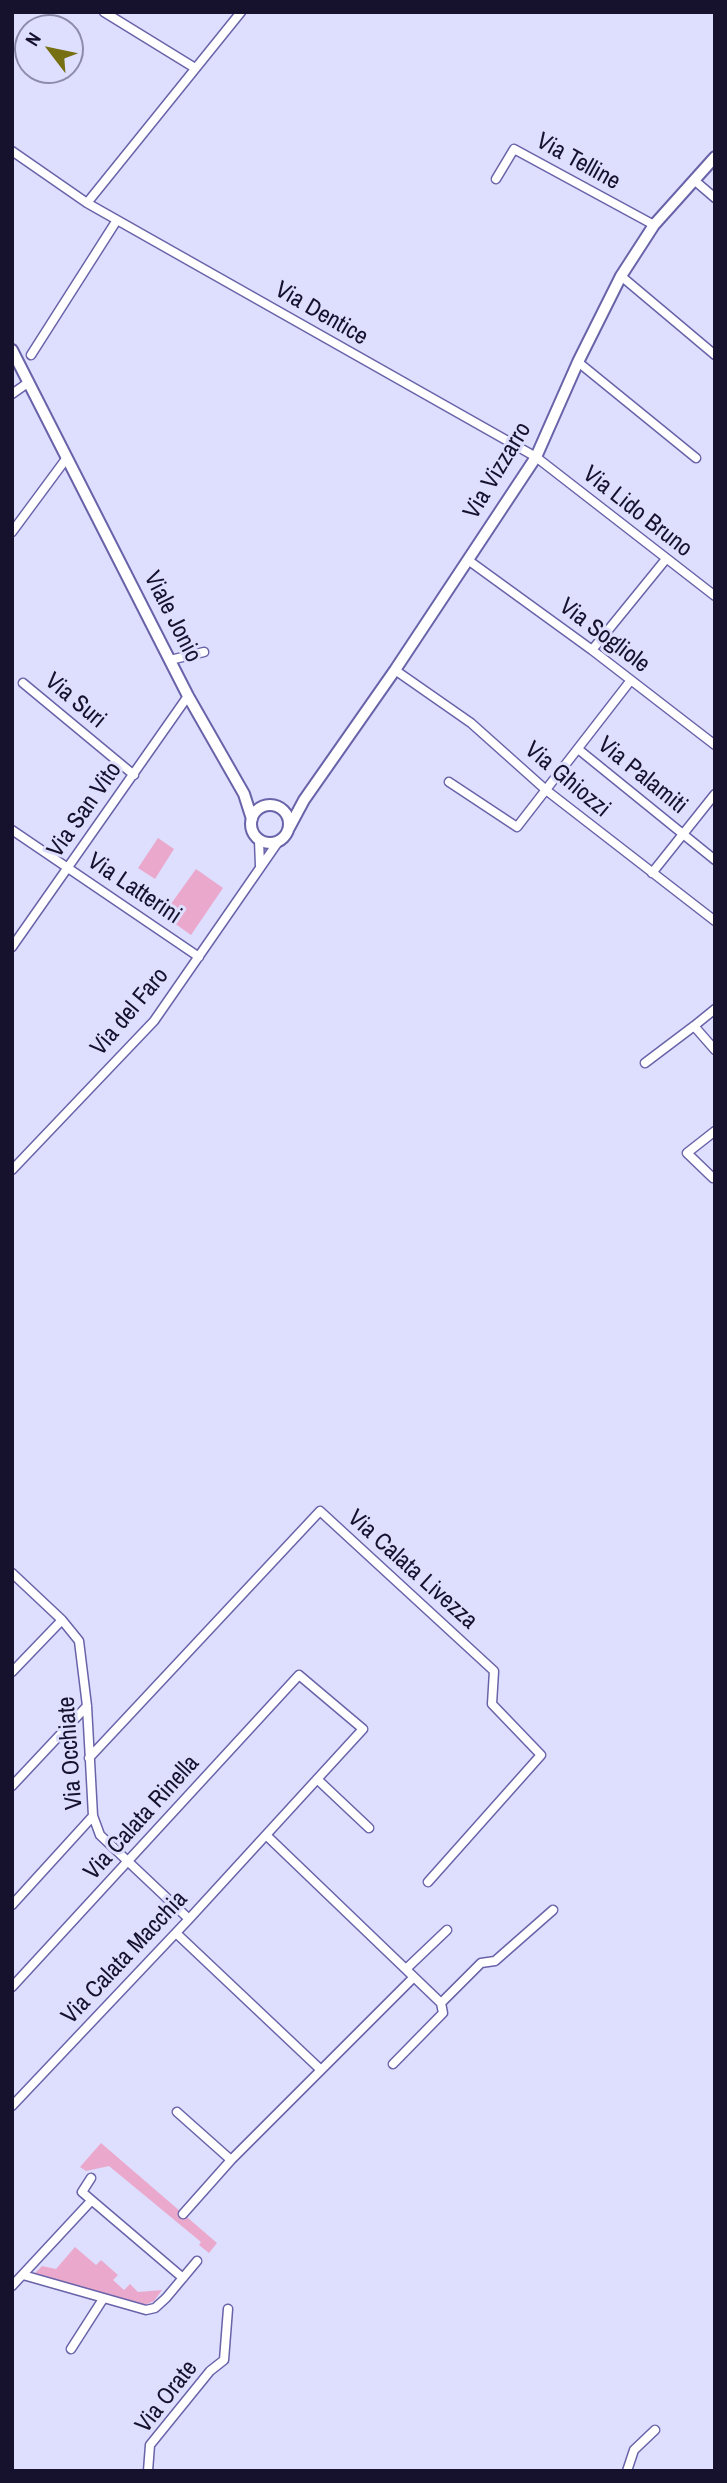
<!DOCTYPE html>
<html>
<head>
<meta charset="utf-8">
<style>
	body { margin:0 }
	#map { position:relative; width:727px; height:2483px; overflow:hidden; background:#dedefe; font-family:"Archivo Narrow",sans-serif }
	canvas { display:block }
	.frame { position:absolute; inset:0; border:14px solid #16122e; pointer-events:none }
	.north { position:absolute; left:14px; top:14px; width:70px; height:70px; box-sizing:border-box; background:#dedefe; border:2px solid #8e8cab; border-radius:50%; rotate:302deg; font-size:19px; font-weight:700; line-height:28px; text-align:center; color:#16122e }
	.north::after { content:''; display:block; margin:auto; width:24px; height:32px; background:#767012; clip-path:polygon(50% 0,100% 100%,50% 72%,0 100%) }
</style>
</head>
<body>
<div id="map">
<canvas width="727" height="2483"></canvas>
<div class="frame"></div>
<div class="north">N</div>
</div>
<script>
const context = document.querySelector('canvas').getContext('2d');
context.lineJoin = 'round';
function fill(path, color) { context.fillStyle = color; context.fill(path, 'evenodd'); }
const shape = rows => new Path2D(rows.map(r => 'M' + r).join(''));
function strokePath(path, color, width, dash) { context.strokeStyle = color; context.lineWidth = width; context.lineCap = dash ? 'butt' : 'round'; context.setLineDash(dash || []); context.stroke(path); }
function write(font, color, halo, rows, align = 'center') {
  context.font = font + ' "Archivo Narrow",sans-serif'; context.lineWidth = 6; context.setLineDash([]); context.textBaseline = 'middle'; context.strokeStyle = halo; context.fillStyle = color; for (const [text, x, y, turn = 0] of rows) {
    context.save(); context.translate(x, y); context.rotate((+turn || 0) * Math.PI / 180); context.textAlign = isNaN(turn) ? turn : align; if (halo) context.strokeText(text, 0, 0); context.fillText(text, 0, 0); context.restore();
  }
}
fill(shape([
	[158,838,174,849,155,879,138,868],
	[196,869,223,888,191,935,163,915],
	[101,2143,217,2243,209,2253,199,2245,201,2242,109,2166,86,2171,80,2167],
	[75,2247,96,2265,101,2260,118,2275,113,2280,124,2290,130,2284,138,2292,162,2290,154,2301,145,2305,33,2275,42,2266,56,2269]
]), '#eaa9cc');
const street = shape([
	[104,12,195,68],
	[12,151,87,203,536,457,715,596],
	[496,179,514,149,654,225],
	[694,180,715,198],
	[87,203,241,12],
	[621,276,715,355],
	[31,355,117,220],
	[578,362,696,458],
	[12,394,29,382],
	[12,532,66,459],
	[468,560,592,650,715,745],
	[592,650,666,559],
	[170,660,204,652],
	[395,670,471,723,546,790,715,921],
	[23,683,134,775],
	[578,749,715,860],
	[449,782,517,827,631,680],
	[12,830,199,957],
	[259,840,260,866],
	[652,873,715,794],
	[12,947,188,696],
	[715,1009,694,1026,715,1050],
	[645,1063,694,1026],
	[12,1170,154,1021,278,842],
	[713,1178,687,1153,715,1131],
	[12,1573,62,1620,79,1641,87,1706,93,1816,100,1835,189,1919],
	[12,1672,62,1620],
	[89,1758,320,1511,494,1671,492,1704,541,1755,428,1882],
	[317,1779,369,1828],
	[12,1786,87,1706],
	[266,1835,441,2003,443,2013,393,2064],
	[12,1905,93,1816],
	[176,1933,321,2070],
	[406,1969,447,1930],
	[12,1987,299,1675,363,1729,189,1919,12,2106],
	[441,2003,481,1963,495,1961,553,1910],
	[177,2112,231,2160],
	[91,2178,82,2192,183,2278],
	[183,2214,231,2160,414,1977],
	[23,2275,146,2310,155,2308,166,2298,197,2261],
	[12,2286,91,2201],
	[71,2349,103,2299],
	[148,2471,150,2445,210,2371,224,2360,228,2309],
	[627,2471,634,2450,655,2430]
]);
const secondary = shape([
	[12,350,188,696,244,794,252,819],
	'251 824a19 19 0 1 1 38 0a19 19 0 1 1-38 0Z',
	[289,828,304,800,395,670,536,457,578,362,621,276,654,225,715,157]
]);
strokePath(street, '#6963a9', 11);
strokePath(secondary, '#6963a9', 14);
strokePath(street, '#fff', 8);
strokePath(secondary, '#fff', 10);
write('24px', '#16122e', '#dedefe', [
	["Via Telline",578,162,29],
	["Via Dentice",321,314,30],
	["Via Vizzarro",498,471,-59],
	["Via Lido Bruno",637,512,38],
	["Viale Jonio",172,617,63],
	["Via Sogliole",604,636,37],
	["Via Suri",75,701,40],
	["Via Palamiti",642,776,39],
	["Via Ghiozzi",567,780,40],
	["Via San Vito",85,810,-55],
	["Via Latterini",134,889,34],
	["Via del Faro",130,1012,-50],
	["Via Calata Livezza",412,1570,42],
	["Via Occhiate",71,1753,-94],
	["Via Calata Rinella",142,1818,-48],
	["Via Calata Macchia",125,1958,-47],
	["Via Orate",167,2397,-52]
]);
</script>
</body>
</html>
